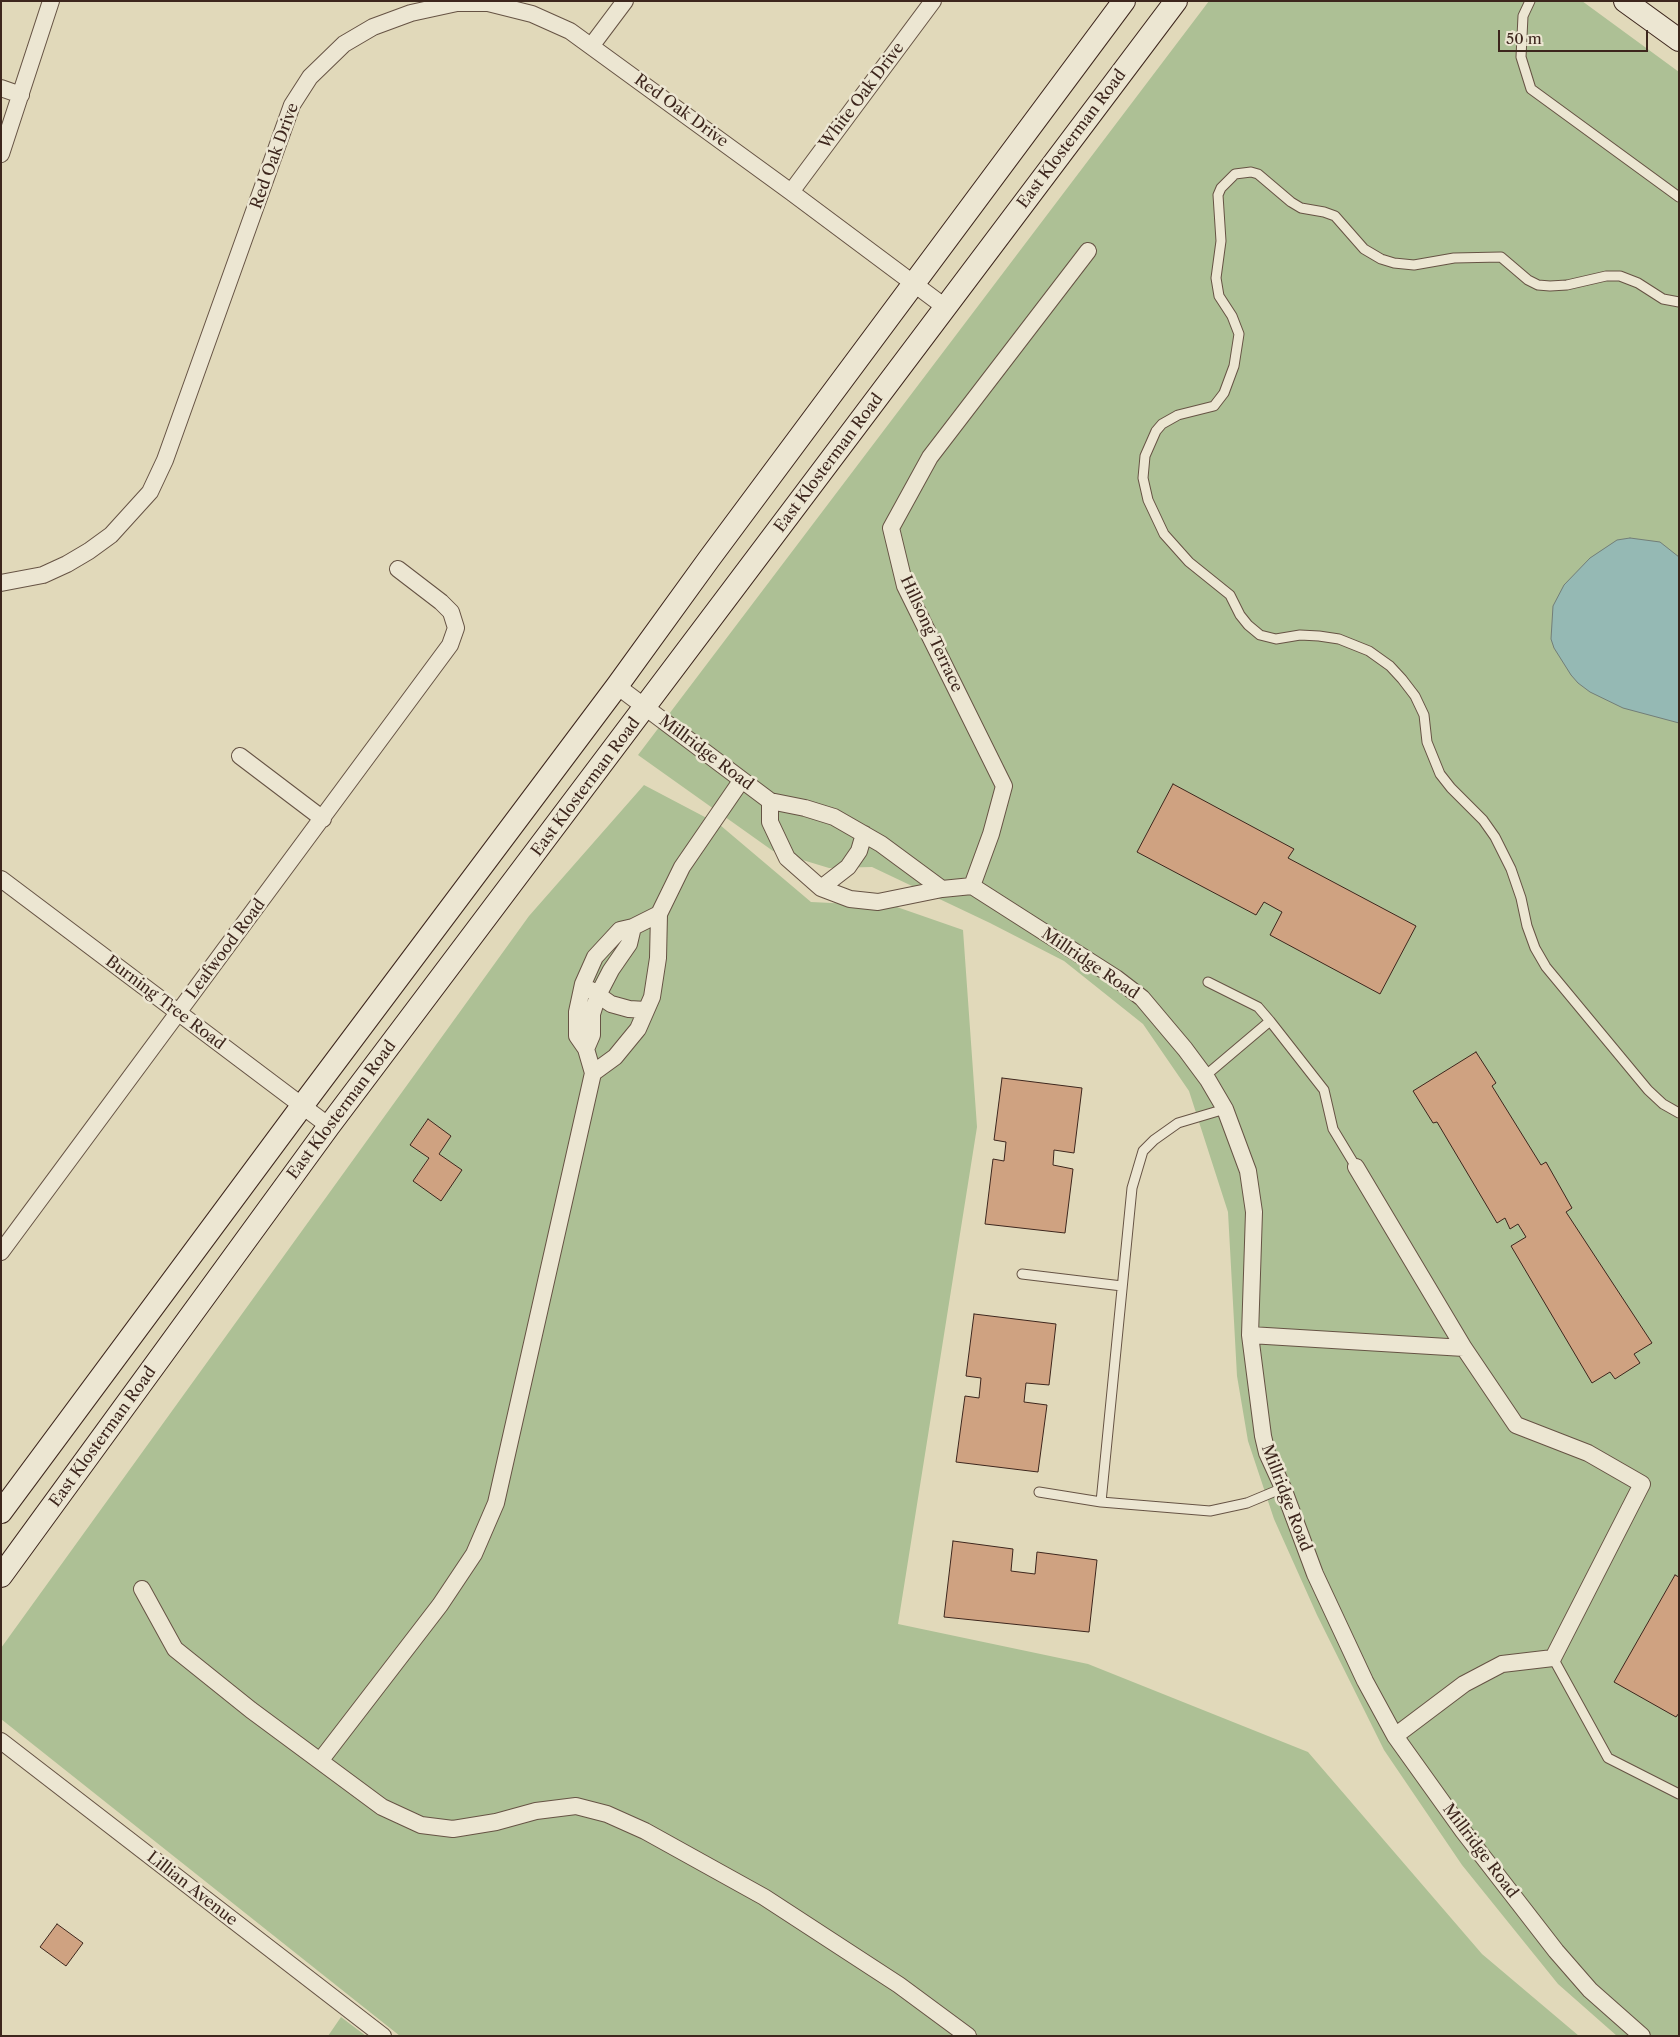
<!DOCTYPE html>
<html>
<head>
<meta charset="utf-8">
<style>
	body { margin:0 }
	#map { position:relative; width:1680px; height:2037px; overflow:hidden; background:#e1d9ba; font-family:"Libre Caslon Text",serif }
	canvas { display:block }
	.frame { position:absolute; inset:0; border:2px solid #3d261d; pointer-events:none }
	.scale { position:absolute; left:1498px; top:30px; width:150px; height:22px; box-sizing:border-box; border:2px solid #3d261d; border-top:0; padding-left:6px; font-size:15px; line-height:18px; white-space:nowrap; color:#3d261d; -webkit-text-stroke:4px #ece6d2; paint-order:stroke }
</style>
</head>
<body>
<div id="map">
<canvas width="1680" height="2037"></canvas>
<div class="frame"></div>
<div class="scale">50 m</div>
</div>
<script>
const context = document.querySelector('canvas').getContext('2d');
context.lineJoin = 'round';
function fill(path, color) { context.fillStyle = color; context.fill(path, 'evenodd'); }
const shape = rows => new Path2D(rows.map(r => 'M' + r).join(''));
function strokePath(path, color, width, dash) { context.strokeStyle = color; context.lineWidth = width; context.lineCap = dash ? 'butt' : 'round'; context.setLineDash(dash || []); context.stroke(path); }
function write(font, color, halo, rows, align = 'center') {
  context.font = font + ' "Libre Caslon Text",serif'; context.lineWidth = 5; context.setLineDash([]); context.textBaseline = 'middle'; context.strokeStyle = halo; context.fillStyle = color; for (const [text, x, y, turn = 0] of rows) {
    context.save(); context.translate(x, y); context.rotate((+turn || 0) * Math.PI / 180); context.textAlign = isNaN(turn) ? turn : align; if (halo) context.strokeText(text, 0, 0); context.fillText(text, 0, 0); context.restore();
  }
}
fill(shape([
	[1209,1,1582,1,1679,72,1679,2036,1617,2036,1558,1984,1462,1865,1384,1750,1317,1615,1274,1519,1248,1441,1237,1376,1228,1212,1189,1091,1143,1024,1064,961,990,923,872,867,829,868,773,851,638,755],
	[644,785,720,825,811,902,894,906,963,930,977,1127,898,1624,1088,1664,1308,1752,1482,1954,1579,2036,400,2036,1,1719,1,1648,529,916],
	[341,2017,366,2036,328,2036]
]), '#adc095');
const water = shape([
	[1630,538,1660,542,1679,557,1679,723,1623,708,1590,692,1578,683,1571,675,1554,648,1551,639,1553,606,1564,585,1590,558,1617,540,1630,538]
]);
fill(water, '#95b9b4');
strokePath(water, '#727e78', 1);
const building = shape([
	[1173,784,1294,849,1288,858,1416,926,1380,994,1270,935,1282,912,1264,902,1256,915,1137,852,1173,784],
	[1476,1052,1496,1083,1492,1086,1541,1165,1546,1162,1572,1208,1566,1212,1652,1343,1634,1354,1640,1363,1615,1379,1610,1372,1592,1383,1511,1246,1526,1237,1518,1224,1510,1229,1505,1218,1497,1223,1437,1122,1433,1123,1413,1091,1476,1052],
	[1002,1078,1082,1088,1074,1153,1054,1150,1053,1165,1073,1169,1065,1233,985,1224,993,1159,1004,1161,1006,1142,994,1140,1002,1078],
	[428,1119,451,1136,439,1154,462,1170,441,1201,413,1181,429,1158,410,1145,428,1119],
	[974,1314,1056,1324,1049,1385,1026,1383,1024,1402,1047,1405,1038,1472,956,1462,965,1396,979,1398,981,1378,966,1376,974,1314],
	[953,1541,1013,1549,1011,1571,1035,1574,1037,1552,1097,1560,1089,1632,944,1617,953,1541],
	[1675,1575,1679,1577,1679,1713,1676,1717,1614,1682,1675,1575],
	[57,1924,83,1943,66,1966,40,1947,57,1924]
]);
fill(building, '#cfa281');
strokePath(building, '#3d261d', 1);
const lane = shape([
	[1530,1,1523,16,1521,57,1531,89,1679,197],
	[1679,302,1663,299,1638,283,1620,276,1606,276,1567,285,1550,286,1538,285,1528,280,1501,257,1454,258,1414,265,1394,263,1381,259,1364,249,1335,216,1324,212,1301,208,1291,202,1258,174,1251,172,1235,174,1221,188,1218,195,1221,241,1216,278,1219,296,1232,316,1239,334,1234,366,1224,393,1214,406,1178,415,1162,424,1156,431,1145,456,1143,478,1148,500,1164,534,1189,562,1230,595,1240,615,1248,625,1260,635,1276,639,1300,635,1319,636,1339,639,1369,651,1390,666,1402,679,1415,696,1424,715,1427,742,1440,774,1451,788,1483,820,1495,837,1511,869,1521,898,1527,926,1535,948,1546,967,1648,1090,1663,1104,1679,1113],
	[1270,1021,1324,1090,1333,1129,1356,1167],
	[1205,1076,1270,1021,1258,1007,1208,982],
	[1225,1109,1178,1123,1154,1140,1143,1151,1132,1188,1101,1502,1210,1511,1247,1503,1283,1488],
	[1022,1274,1122,1286],
	[1039,1492,1101,1502],
	[1553,1658,1608,1758,1679,1794]
]);
const street = shape([
	[592,45,625,1],
	[1,88,21,95],
	[1,154,51,1],
	[791,192,933,1],
	[1,583,43,575,67,564,89,551,111,535,150,492,165,460,292,105,310,77,344,44,373,27,411,13,457,3,488,3,532,14,570,31,791,192,945,307],
	[617,686,770,801,805,808,834,817,881,844,942,889],
	[240,756,323,819],
	[770,801,770,822,787,858,821,888,850,899,878,902,942,889,972,886,1116,978,1142,998,1185,1049,1208,1080,1225,1109,1248,1171,1254,1212,1250,1335,1263,1436,1267,1453,1283,1488,1315,1574,1365,1681,1395,1736,1463,1831,1556,1951,1590,1990,1642,2036],
	[1,879,329,1126],
	[972,886,991,834,1004,786,905,586,891,528,930,457,1088,251],
	[821,888,848,867,859,851,864,834],
	[591,990,611,1004,629,1009,646,1010],
	[586,1049,592,1035,592,1014,598,995,611,970,629,944,633,927],
	[593,1073,615,1057,638,1029,652,997,658,958,659,914,682,867,741,781],
	[1356,1167,1464,1348,1516,1425,1588,1453,1642,1484,1553,1658,1502,1664,1464,1684,1395,1736],
	[1,1252,450,645,456,628,451,612,441,602,398,569],
	[1250,1335,1464,1348],
	[142,1589,175,1649,251,1710,382,1807,421,1825,453,1829,496,1822,536,1811,576,1806,607,1814,645,1831,764,1897,899,1985,968,2036],
	[1,1741,383,2036],
	[320,1761,440,1605,474,1554,496,1503,593,1073,586,1049,577,1036,577,1012,583,984,595,957,620,930,633,927,659,914]
]);
const secondary = shape([
	[1625,1,1679,40],
	[1,1512,302,1106,617,686,709,559,1124,1],
	[1,1576,329,1126,1176,1]
]);
strokePath(lane, '#665344', 11);
strokePath(street, '#665344', 18);
strokePath(secondary, '#3d261d', 24);
strokePath(lane, '#ece6d2', 9);
strokePath(street, '#ece6d2', 16);
strokePath(secondary, '#ece6d2', 22);
write('16px', '#3d261d', '#ece6d2', [
	["White Oak Drive",862,96,-53],
	["Red Oak Drive",681,111,36],
	["East Klosterman Road",1072,139,-53],
	["Red Oak Drive",275,156,-70],
	["East Klosterman Road",829,463,-53],
	["Hillsong Terrace",931,634,65],
	["Millridge Road",706,753,37],
	["East Klosterman Road",586,787,-53],
	["Leafwood Road",226,949,-53],
	["Millridge Road",1090,964,34],
	["Burning Tree Road",165,1003,37],
	["East Klosterman Road",342,1110,-53],
	["East Klosterman Road",103,1437,-54],
	["Millridge Road",1286,1498,69],
	["Millridge Road",1480,1851,53],
	["Lillian Avenue",192,1889,38]
]);
</script>
</body>
</html>
